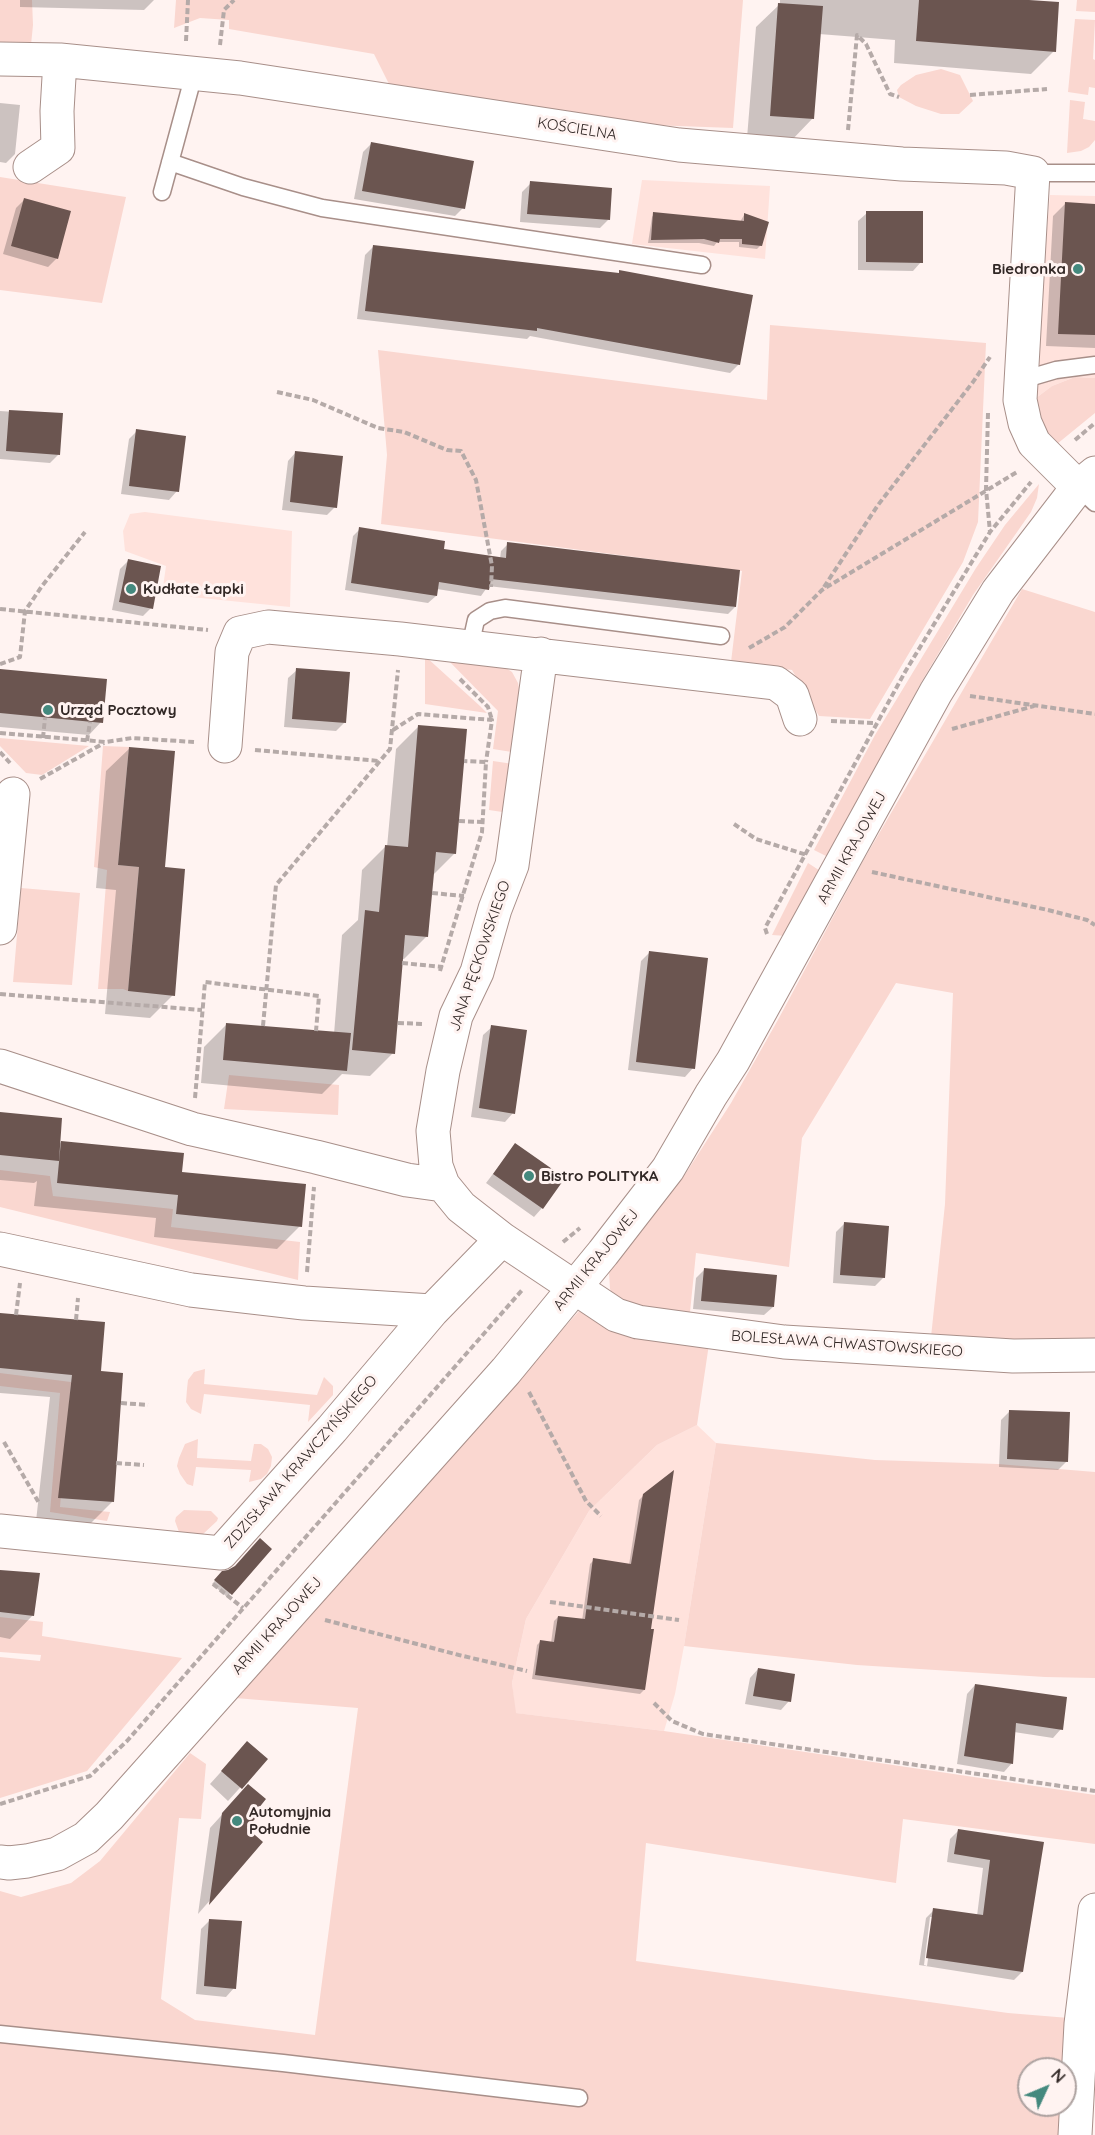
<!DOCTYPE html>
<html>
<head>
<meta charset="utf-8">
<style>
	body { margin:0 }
	#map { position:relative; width:1095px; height:2135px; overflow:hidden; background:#fff3f1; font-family:Quicksand,sans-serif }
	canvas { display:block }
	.north { position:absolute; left:1017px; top:2057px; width:60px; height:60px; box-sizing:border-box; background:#fff3f1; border:2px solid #ada2a0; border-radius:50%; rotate:46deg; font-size:16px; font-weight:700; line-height:24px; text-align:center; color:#322826 }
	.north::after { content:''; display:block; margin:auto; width:21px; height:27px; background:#44897e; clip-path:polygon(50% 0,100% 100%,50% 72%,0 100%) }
</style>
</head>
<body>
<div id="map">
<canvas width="1095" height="2135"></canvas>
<div class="north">N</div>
</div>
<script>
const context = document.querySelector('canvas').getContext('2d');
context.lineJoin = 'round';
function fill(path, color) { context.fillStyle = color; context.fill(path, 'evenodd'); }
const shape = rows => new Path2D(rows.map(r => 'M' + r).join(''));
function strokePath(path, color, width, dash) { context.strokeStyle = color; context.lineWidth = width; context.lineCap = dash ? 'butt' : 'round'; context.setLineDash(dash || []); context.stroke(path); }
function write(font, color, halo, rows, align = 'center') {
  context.font = font + ' Quicksand,sans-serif'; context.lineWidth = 6; context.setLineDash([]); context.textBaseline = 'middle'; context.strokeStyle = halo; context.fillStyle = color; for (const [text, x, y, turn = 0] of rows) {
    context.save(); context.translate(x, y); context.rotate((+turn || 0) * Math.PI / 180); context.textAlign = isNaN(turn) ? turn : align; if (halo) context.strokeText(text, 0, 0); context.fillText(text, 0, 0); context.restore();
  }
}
fill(shape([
	[642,180,770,186,765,259,632,244],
	[1050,195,1095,196,1095,378,1075,377,1052,386,1036,398,1036,353],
	[145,512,292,531,290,607,162,594,166,566,125,551,123,531,130,514],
	[697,1425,716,1443,684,1646,675,1694,664,1731,515,1713,512,1683,526,1619,589,1511,657,1445]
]), '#ffe2dc');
fill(shape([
	[0,0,32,0,33,25,31,45,0,46],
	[176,0,743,0,733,128,623,124,389,84,374,54,229,29,229,20,200,18,174,28],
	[1077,0,1095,0,1095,12,1076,11],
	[1075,19,1095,20,1093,59,1095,60,1095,88,1089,87,1088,95,1068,92],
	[941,69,960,75,973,101,959,114,941,114,916,106,899,97,897,90,901,85,916,75],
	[1070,100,1085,102,1083,119,1095,121,1095,140,1089,147,1081,151,1067,153],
	[0,177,126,197,102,303,0,290],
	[770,325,986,343,978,522,963,562,870,719,819,716,792,670,731,662,742,571,381,524,387,455,378,350,767,400],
	[1075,377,1095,378,1095,413,1057,444,1043,429,1036,398,1052,386],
	[1039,484,1037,498,1031,512,973,595,922,681,828,857,814,850,875,735,976,568,1005,525],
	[1022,589,1095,612,1095,1343,931,1337,945,1204,953,993,896,983,802,1138,789,1267,696,1253,690,1312,637,1306,617,1301,610,1289,609,1272,686,1173,731,1103,779,1018,863,861],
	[425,656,480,706,487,713,425,704],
	[444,656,506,668,512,672,518,683,521,698,518,753,493,749,498,711],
	[0,738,89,746,42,775,26,773,0,746],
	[103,746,129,747,118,865,139,867,128,991,123,989,98,989,107,870,94,867],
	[493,761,513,764,509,813,489,810],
	[808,863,828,876,787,936,772,935],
	[21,888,80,893,72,985,13,982],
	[229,1075,339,1085,338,1115,224,1109],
	[0,1170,50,1176,53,1196,173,1209,171,1227,300,1242,298,1280,0,1207],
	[579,1311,620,1333,709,1344,697,1425,657,1445,589,1511,526,1619,512,1683,516,1713,664,1731,1095,1795,1095,1844,903,1819,896,1883,646,1843,636,1961,1008,2013,1069,2018,1065,2069,1029,2069,1029,2105,1065,2105,1063,2135,0,2135,0,1891,21,1897,71,1883,100,1861,190,1753,206,1764,201,1819,179,1818,161,1999,195,2020,315,2035,358,1708,235,1698],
	[205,1369,204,1384,317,1395,324,1377,333,1386,333,1395,308,1422,310,1405,204,1394,201,1414,191,1409,186,1402,187,1389,188,1380,194,1372],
	[0,1373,71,1382,60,1507,110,1512,107,1521,50,1512,60,1393,0,1386],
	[198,1439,197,1458,251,1461,254,1444,261,1444,268,1449,272,1457,271,1466,267,1474,261,1479,249,1482,251,1470,196,1467,193,1486,187,1484,180,1474,177,1466,179,1458,185,1444],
	[716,1443,875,1460,998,1464,1095,1472,1095,1678,1045,1677,857,1665,684,1646],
	[184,1510,211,1511,218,1518,217,1521,202,1535,186,1535,179,1532,175,1521,176,1517],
	[0,1617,43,1622,42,1636,182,1658,87,1771,0,1798,0,1657,40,1661,41,1655,0,1652]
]), '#fad7d0');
fill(shape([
	[20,0,154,0,144,10,20,7],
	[780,0,1011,0,1054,51,1031,74,894,63,895,40,819,34,813,118,790,142,747,138,756,27,780,4],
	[0,103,20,105,15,154,6,163,0,162],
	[371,144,463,208,455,216,354,199,363,152],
	[531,183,608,220,600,228,520,222,522,192],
	[24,200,57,258,48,267,3,254,16,208],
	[1066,203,1095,206,1095,348,1046,346,1053,216],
	[655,213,740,222,744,215,761,245,757,249,739,247,739,242,717,242,714,246,699,243,648,243,652,217],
	[867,213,921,262,913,271,858,270,858,221],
	[373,247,617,275,620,272,739,364,730,373,530,336,527,339,357,319,365,255],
	[0,411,61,415,58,455,50,463,0,459],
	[137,431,177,491,169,500,121,494,129,439],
	[296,452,335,507,327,515,282,510,288,461],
	[360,529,442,550,500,559,501,551,508,544,735,607,728,614,488,586,481,596,437,589,436,596,428,603,345,590,353,536],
	[128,561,151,608,143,616,112,610,120,569],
	[297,670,345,722,336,731,284,727,288,678],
	[0,671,101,722,89,735,0,727],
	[419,726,455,853,432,876,427,936,404,959,402,959,393,1053,370,1076,342,1074,322,1094,201,1083,204,1047,227,1024,334,1034,342,935,358,920,362,870,385,847,387,847,396,749],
	[130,748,164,869,173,995,150,1018,105,1014,116,890,96,888,106,771],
	[650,952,693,1068,685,1077,628,1070,641,961],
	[492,1027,513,1113,505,1122,471,1117,483,1035],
	[0,1114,59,1145,61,1142,181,1173,300,1226,277,1249,154,1237,156,1218,34,1206,37,1181,34,1183,0,1180],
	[515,1145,542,1208,534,1217,486,1183],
	[844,1224,884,1277,875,1286,833,1283,836,1232],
	[704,1270,773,1307,764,1315,693,1309,696,1278],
	[0,1315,100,1373,112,1502,89,1525,36,1521,50,1397,0,1393],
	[1009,1412,1067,1461,1058,1470,999,1467,1001,1420],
	[644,1495,650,1630,644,1690,640,1694,532,1679,537,1645,541,1641,551,1643,554,1621,558,1617,582,1621,590,1564,594,1560,629,1565,639,1500],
	[270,1549,227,1597,212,1584,222,1573],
	[0,1571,33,1615,10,1639,0,1637],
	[758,1669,789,1701,781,1710,745,1704,750,1678],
	[975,1685,1061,1729,1053,1738,1014,1732,1012,1763,1004,1772,957,1764,967,1694],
	[247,1743,266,1759,228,1801,210,1784],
	[248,1786,245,1828,261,1842,198,1914,210,1828],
	[958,1831,1042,1844,1022,1972,1014,1980,919,1965,926,1918,934,1910,977,1916,983,1868,947,1862,950,1839],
	[930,1917,934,1917,927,1966,924,1965],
	[210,1920,234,1988,226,1997,196,1994,201,1929]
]), '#0003');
fill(shape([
	[919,0,1029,0,1059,2,1056,52,916,41],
	[778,3,823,6,814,119,770,116],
	[371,142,474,161,465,209,362,191],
	[530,181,612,188,610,220,527,214],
	[24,198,71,211,58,259,11,246],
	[1065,202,1095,204,1095,335,1058,334],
	[866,211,923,211,923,263,866,262],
	[653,212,744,221,744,213,769,222,762,246,742,244,742,239,720,239,719,243,704,239,651,240],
	[373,245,619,273,619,270,753,295,740,365,537,328,537,331,365,311],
	[9,410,63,413,60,455,6,451],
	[136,429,186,436,179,492,129,486],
	[295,451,343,456,337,508,290,502],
	[359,527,445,541,444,549,506,558,507,542,740,570,736,607,491,579,489,590,439,582,437,596,351,583],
	[128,559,161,566,153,609,119,602],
	[296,668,350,672,346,723,292,719],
	[0,669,107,679,103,723,0,713],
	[418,725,467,729,456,854,436,852,428,937,405,935,395,1054,352,1050,365,910,379,912,385,845,408,847],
	[129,747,175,751,165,867,185,869,175,996,128,991,139,867,118,865],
	[649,951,708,958,695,1069,636,1062],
	[226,1023,351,1033,347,1071,223,1060],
	[491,1025,527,1030,515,1114,479,1108],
	[0,1112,62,1118,59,1161,0,1155],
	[61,1141,184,1153,182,1172,306,1184,302,1227,176,1214,178,1195,57,1183],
	[515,1143,565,1178,543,1209,493,1174],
	[844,1222,889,1226,885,1278,840,1275],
	[704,1268,777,1275,774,1307,701,1301],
	[0,1313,105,1322,101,1371,123,1373,114,1502,58,1498,72,1375,0,1368],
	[1009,1410,1070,1412,1068,1462,1007,1459],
	[674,1470,651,1629,654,1629,645,1690,535,1675,540,1640,554,1642,558,1616,585,1619,593,1558,631,1564,643,1494],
	[260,1538,272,1549,232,1595,214,1580,222,1571,228,1570,235,1566],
	[0,1570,40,1573,34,1616,0,1612],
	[758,1668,795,1674,791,1702,753,1696],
	[975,1684,1067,1697,1063,1730,1016,1723,1013,1764,964,1756],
	[247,1741,268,1759,242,1789,221,1771],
	[248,1784,266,1799,258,1809,261,1812,247,1828,263,1842,209,1905,222,1813],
	[958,1829,1044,1842,1023,1972,926,1958,933,1908,983,1915,990,1860,954,1854],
	[209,1919,242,1921,236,1989,204,1986]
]), '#6b5550');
const lane = shape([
	[170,162,243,187,322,208,702,265],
	[1033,173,1095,173],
	[162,192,194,74],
	[1022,380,1056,370,1095,365],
	[1078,487,1095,503],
	[470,647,476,620,490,611,505,608,721,636],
	[0,2034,283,2063,579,2098]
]);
const street = shape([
	[0,59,60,60,240,78,679,145,902,164,1006,168,1033,173,1020,400,1025,423,1034,443,1078,487],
	[30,167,58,148,57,111,60,60],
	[541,654,512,865,495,909,477,972,456,1016,443,1071,433,1131,436,1166,443,1185,461,1207,502,1239,616,1315,638,1322,784,1342,1013,1356,1095,1355],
	[225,746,232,652,240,633,268,627,400,639,776,683,792,695,800,719],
	[0,928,13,794],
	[0,1066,192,1129,316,1157,407,1180,443,1185],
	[0,1249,191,1290,304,1303,432,1311],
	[0,1531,221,1553,332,1429,432,1311,502,1239],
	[0,1862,9,1863,27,1861,57,1854,86,1838,109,1816,506,1371,603,1253,668,1169,711,1095,733,1061,936,692,998,591,1078,487,1095,473],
	[1075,2135,1081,2024,1095,1910]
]);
strokePath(lane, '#a88f89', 19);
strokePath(street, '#a88f89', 35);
strokePath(shape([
	[186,41,188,0],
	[220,45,224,10,234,0],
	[970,95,1047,89],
	[848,130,857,35,866,44,890,94,899,97],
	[277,392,313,400,378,428,404,432,447,450,461,451,476,480,492,566,491,587],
	[988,413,986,489,990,532],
	[1075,440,1095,423],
	[824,587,878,505,973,382,990,357],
	[0,609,208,630],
	[749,648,785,627,822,590,1017,472],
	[0,664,20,657,25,611,42,586,85,532],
	[460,679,488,707,492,720],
	[970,696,1095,714],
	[831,721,875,723],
	[952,729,1034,706],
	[393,730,418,714,492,720,486,762],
	[0,733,106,742,132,738,194,742],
	[43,738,45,718],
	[87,741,90,722],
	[255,750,379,761],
	[0,752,10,763],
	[40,779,104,743],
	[459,821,482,822],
	[734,824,756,839,807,855],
	[872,872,1048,910,1087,920,1095,925],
	[432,893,464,896],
	[767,934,765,928,905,672,990,532,1031,482],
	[402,963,443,967],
	[440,971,482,832,486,762,464,761],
	[0,994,202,1010],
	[398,1023,424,1024],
	[263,1026,276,885,390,749,398,670],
	[195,1098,205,982,319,996,316,1031],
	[563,1242,580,1228],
	[307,1272,314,1187],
	[16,1315,20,1283],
	[76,1320,78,1298],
	[529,1392,586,1501,601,1516],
	[121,1403,148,1405],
	[4,1442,39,1503],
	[116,1463,144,1465],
	[213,1584,243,1608],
	[550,1602,679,1620],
	[325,1620,459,1655,527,1671],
	[654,1703,672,1721,703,1734,1095,1791],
	[0,1804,90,1776,127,1741,523,1289]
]), '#b5aaa8', 4, [6, 3]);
strokePath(lane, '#fff', 16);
strokePath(street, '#fff', 33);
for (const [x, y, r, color] of [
	[1078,269,6,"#44897e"],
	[131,589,6,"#44897e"],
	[48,710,6,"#44897e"],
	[529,1176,6,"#44897e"],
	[237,1821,6,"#44897e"]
]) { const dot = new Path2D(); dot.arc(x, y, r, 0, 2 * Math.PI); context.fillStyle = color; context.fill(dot); strokePath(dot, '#fff3f1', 2); }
write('15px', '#322826', '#fff3f1', [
	["KOŚCIELNA",577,129,9],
	["ARMII KRAJOWEJ",852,848,-61],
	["JANA PĘCKOWSKIEGO",480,956,-71],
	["ARMII KRAJOWEJ",596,1260,-51],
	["BOLESŁAWA CHWASTOWSKIEGO",847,1344,4],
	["ZDZISŁAWA KRAWCZYŃSKIEGO",301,1462,-49],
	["ARMII KRAJOWEJ",277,1626,-48]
]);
write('bold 15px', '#322826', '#fff3f1', [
	["Biedronka",1066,269,"right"],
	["Kudłate Łapki",143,589],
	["Urząd Pocztowy",60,710],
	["Bistro POLITYKA",541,1176],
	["Automyjnia",249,1812],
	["Południe",249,1829]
], 'left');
</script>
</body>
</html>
